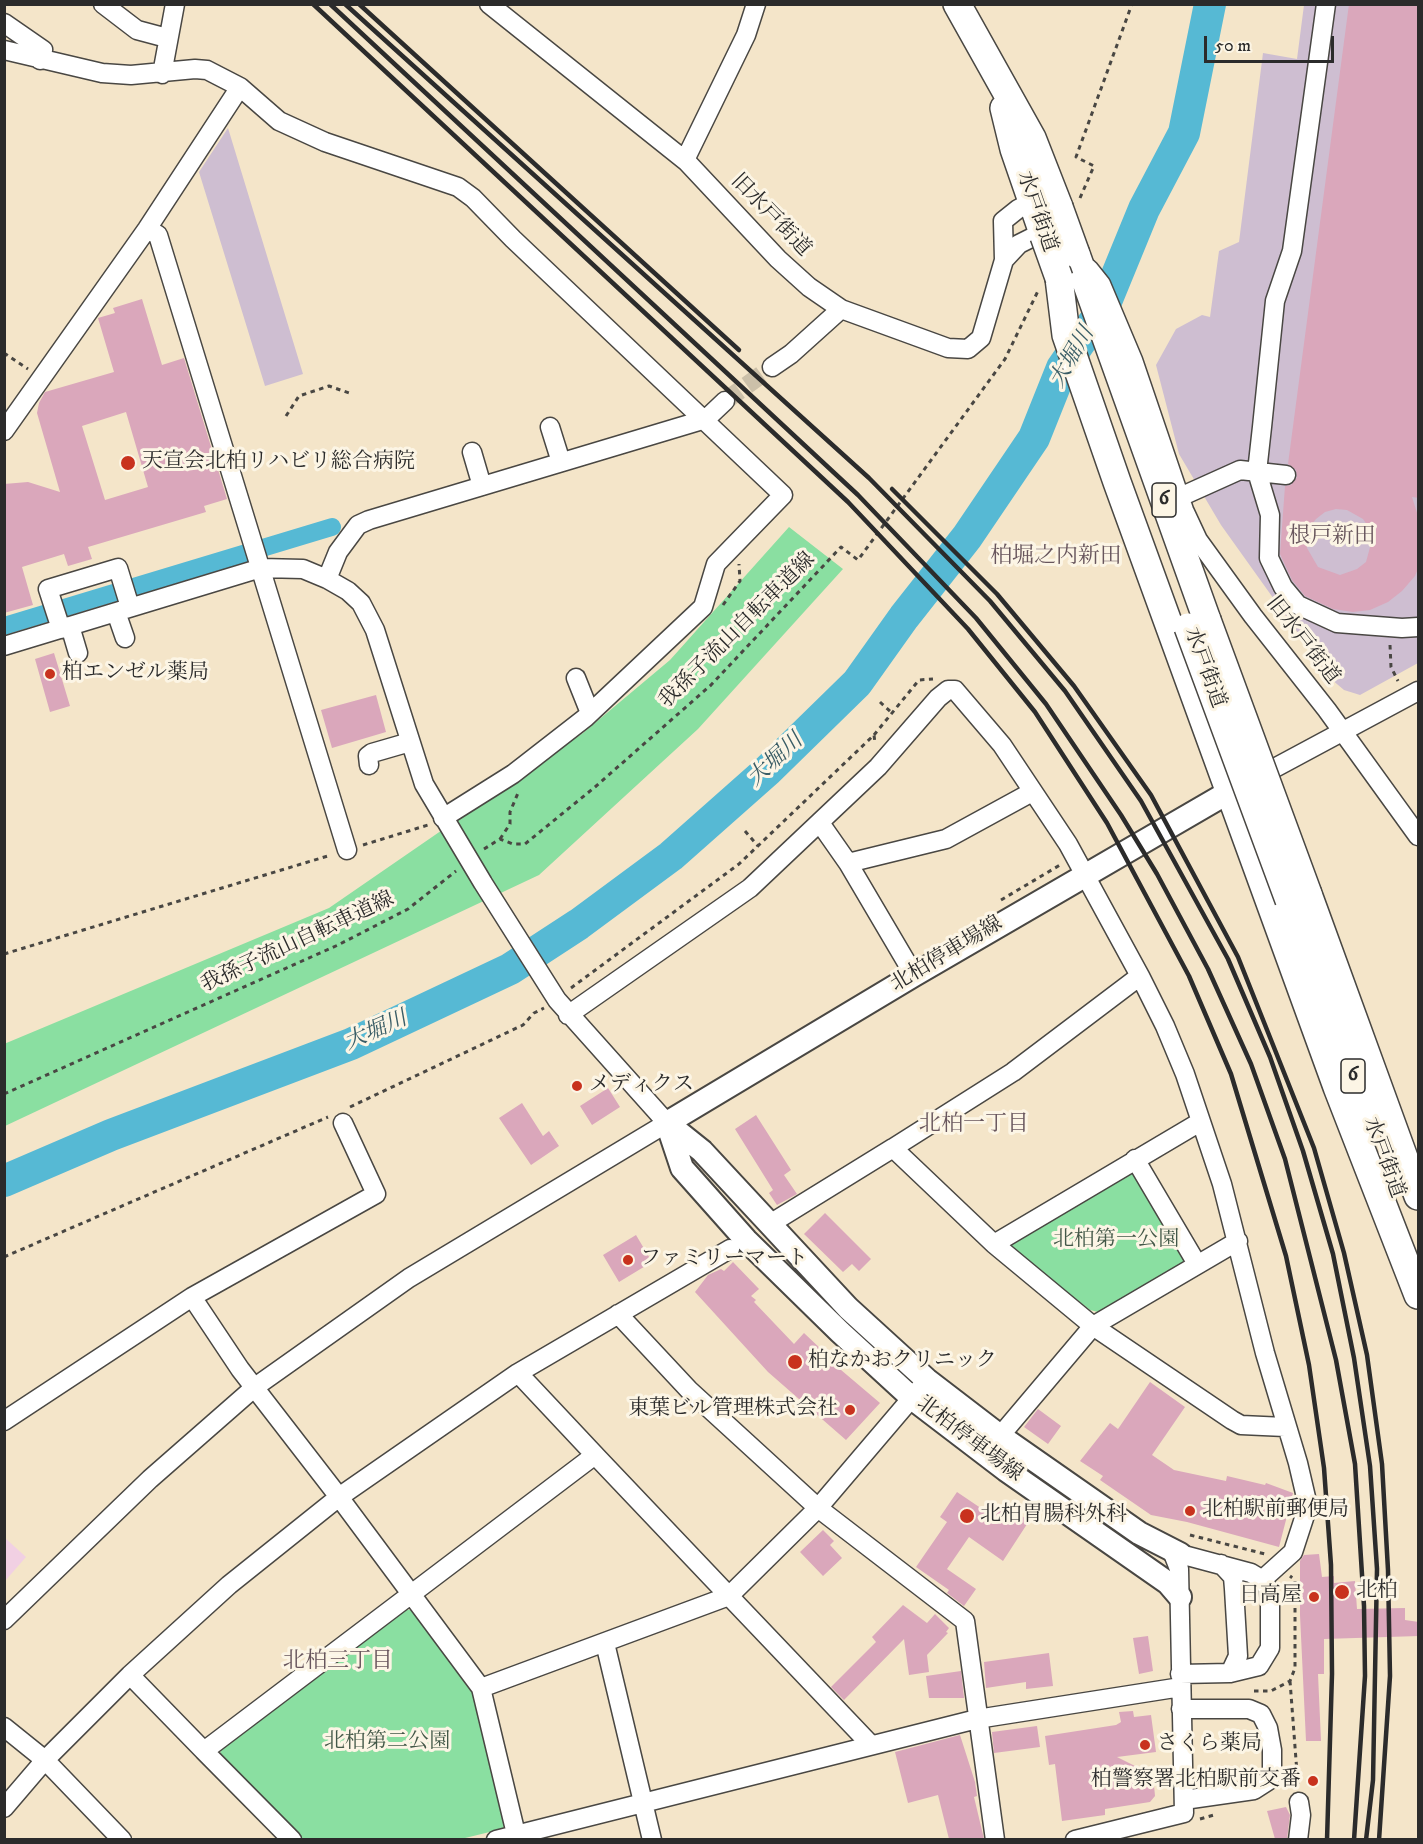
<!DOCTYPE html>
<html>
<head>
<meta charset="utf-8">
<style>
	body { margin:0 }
	#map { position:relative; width:1423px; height:1844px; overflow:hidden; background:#f4e5c9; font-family:"IM FELL DW Pica",serif }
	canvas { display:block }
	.frame { position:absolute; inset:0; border:6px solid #2b2b2b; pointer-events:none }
	.scale { position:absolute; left:1204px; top:36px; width:130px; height:27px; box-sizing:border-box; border:3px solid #2b2b2b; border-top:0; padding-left:8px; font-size:18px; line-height:21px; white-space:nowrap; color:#2b2b2b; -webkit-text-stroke:4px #fcf5e5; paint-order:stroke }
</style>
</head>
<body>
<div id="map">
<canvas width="1423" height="1844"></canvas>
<div class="frame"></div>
<div class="scale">50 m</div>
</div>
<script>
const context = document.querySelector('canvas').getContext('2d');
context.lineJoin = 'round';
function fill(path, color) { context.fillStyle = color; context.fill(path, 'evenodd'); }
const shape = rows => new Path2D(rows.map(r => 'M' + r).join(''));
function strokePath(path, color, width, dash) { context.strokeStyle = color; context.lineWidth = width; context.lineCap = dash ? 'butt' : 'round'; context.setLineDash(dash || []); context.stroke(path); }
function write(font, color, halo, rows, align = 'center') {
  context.font = font + ' "IM FELL DW Pica","Noto Serif JP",serif'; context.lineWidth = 6; context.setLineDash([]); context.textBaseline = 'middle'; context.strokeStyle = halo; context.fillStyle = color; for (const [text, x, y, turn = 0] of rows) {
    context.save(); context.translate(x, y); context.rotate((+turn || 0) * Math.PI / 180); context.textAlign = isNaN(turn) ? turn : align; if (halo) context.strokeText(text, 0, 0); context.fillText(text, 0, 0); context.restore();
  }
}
fill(shape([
	[4,1537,26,1557,5,1581,4,1581]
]), '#f1d0e3');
fill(shape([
	[1304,5,1418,5,1418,663,1360,695,1344,690,1331,679,1221,525,1179,454,1156,365,1176,329,1202,315,1210,317,1219,251,1239,242,1263,53,1297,59],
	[228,128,303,374,265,386,199,172]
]), '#cebed1');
fill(shape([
	[789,527,843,569,698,729,539,875,5,1126,4,1044,329,908,583,733,670,660],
	[1131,1172,1138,1175,1186,1255,1183,1262,1098,1312,1090,1310,1012,1249,1012,1242],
	[405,1609,414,1611,473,1692,506,1823,502,1829,461,1839,301,1839,220,1756,221,1748]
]), '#8adfa1');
strokePath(shape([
	[4,626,332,527]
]), '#56b9d4', 18);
strokePath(shape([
	[4,1181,111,1135,351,1044,510,969,579,924,671,856,767,771,857,683,904,617,967,537,1034,438,1062,368,1103,309,1144,209,1184,133,1210,4]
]), '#56b9d4', 32);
fill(shape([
	[1349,4,1419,4,1419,498,1412,497,1419,519,1419,566,1415,576,1402,591,1388,602,1370,610,1353,612,1333,609,1305,596,1292,580,1280,554,1285,486,1291,485,1297,477,1296,470,1288,464],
	[1336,509,1347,510,1363,519,1370,529,1372,540,1366,562,1357,569,1340,575,1318,567,1307,548,1309,528,1316,519,1325,512],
	[142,299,162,365,184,358,227,499,204,506,206,512,88,547,92,559,68,566,64,554,22,567,33,605,4,613,4,484,28,482,60,492,37,413,39,403,45,392,114,372,98,318,115,313,113,308],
	[126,412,148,487,105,500,82,426],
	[54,653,70,706,50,712,35,659],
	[376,695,386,732,332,748,321,710],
	[608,1088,620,1107,592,1125,580,1106],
	[522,1103,543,1136,549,1131,559,1146,531,1165,499,1118],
	[756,1115,791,1170,784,1175,797,1194,777,1205,769,1193,773,1190,735,1129],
	[825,1213,871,1259,859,1271,852,1264,843,1272,804,1234],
	[636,1235,652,1262,619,1282,603,1255],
	[733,1262,759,1289,751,1296,756,1300,754,1302,794,1344,804,1333,823,1351,821,1353,880,1403,846,1440,768,1372,695,1292,708,1275,721,1269,724,1271],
	[1150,1382,1185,1407,1152,1455,1174,1470,1226,1481,1227,1476,1265,1485,1266,1483,1293,1493,1279,1547,1187,1522,1151,1515,1100,1480,1103,1476,1080,1461,1110,1423,1118,1429],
	[1038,1409,1061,1426,1048,1444,1024,1427],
	[957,1492,994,1517,1000,1509,1005,1512,1009,1507,1029,1521,1003,1561,969,1537,947,1569,976,1589,964,1606,947,1593,949,1590,916,1567,947,1522,940,1517],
	[823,1530,834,1541,830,1545,842,1558,823,1576,800,1552],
	[1319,1554,1322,1577,1334,1576,1334,1583,1355,1581,1357,1609,1405,1608,1405,1620,1419,1622,1419,1636,1324,1639,1324,1674,1318,1674,1321,1741,1306,1741,1300,1615,1300,1561,1304,1555],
	[903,1605,927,1623,935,1614,949,1628,946,1632,948,1633,927,1655,929,1672,909,1675,904,1639,844,1700,831,1687,876,1642,872,1637],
	[1148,1636,1153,1671,1139,1674,1133,1638],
	[1049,1653,1053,1686,1026,1689,1026,1682,986,1688,984,1662],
	[961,1671,964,1698,929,1698,926,1676],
	[1133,1711,1134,1717,1151,1715,1156,1752,1117,1757,1153,1775,1155,1796,1150,1802,1105,1809,1105,1815,1062,1821,1055,1764,1049,1765,1045,1736,1116,1725,1121,1722,1119,1712],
	[1037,1726,1040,1747,994,1753,992,1732],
	[960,1735,975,1782,977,1796,974,1797,984,1839,949,1839,938,1795,908,1803,895,1752],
	[1286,1807,1290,1815,1287,1839,1275,1839,1267,1811]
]), '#daa7bb');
strokePath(shape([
	[725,401,772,367]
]), '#ccc0a9', 18, [18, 9]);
const minor = shape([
	[103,4,137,30,167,38],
	[489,4,687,162,778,259,809,287,841,309,948,348,968,349,981,338,1004,260,1003,221,1018,209,1041,197],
	[1326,4,1292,251,1275,301,1262,427,1257,472,1270,515,1269,558,1283,587,1298,605,1337,623,1402,628,1418,627],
	[4,23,43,50,40,60],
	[4,50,102,73,131,75,195,69,207,70,240,87,279,121,325,142,458,187,473,198,513,239,783,495,716,564,703,607,585,718,513,774,443,818],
	[162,74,175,4],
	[685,160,746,35,756,4],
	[147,229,158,235,347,850],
	[1004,260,1019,244,1043,232],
	[1089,269,1101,284,1133,360,1184,510,1198,540,1253,616,1327,710,1418,836],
	[772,367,791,354,841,309],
	[550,427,561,462],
	[4,431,147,229,240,87],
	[472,452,482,486],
	[1180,497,1240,470,1286,475],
	[327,579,338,552,358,525,369,520,706,419,725,401],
	[116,612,125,638],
	[70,626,78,653],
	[61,629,48,589,118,568,130,607],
	[4,646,261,568,303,569,327,579,348,591,361,603,375,630,424,784,483,883,557,1000,667,1123,409,1278,255,1387,150,1479,4,1620],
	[576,678,590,713],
	[369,765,368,756,372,753,410,742],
	[1256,778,1418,691],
	[820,823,848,863,914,975],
	[848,863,946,839,1032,792],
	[1140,976,1013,1072,893,1148,994,1244,1093,1326,1232,1420,1241,1425,1285,1427],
	[568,1015,750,888,878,767,938,698,948,690,955,690,1002,745,1068,844,1140,976,1165,1026,1185,1074,1222,1184,1265,1353,1298,1463,1308,1506,1293,1552,1262,1580],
	[1135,1159,1197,1264],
	[778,1219,893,1148],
	[994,1244,1200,1122],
	[192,1297,240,1369,339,1497,229,1585,130,1675,204,1751],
	[618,1314,689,1390,818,1508,965,1621,995,1840],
	[4,1421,192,1297,376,1194,343,1123],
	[1000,1436,1093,1326,1238,1241],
	[595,1455,729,1596,818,1508,927,1380],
	[1180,1554,1251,1573,1261,1579,1268,1588,1270,1600,1270,1648,1259,1666,1230,1673,1180,1674],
	[1221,1564,1233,1577,1234,1589,1238,1656,1230,1673],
	[605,1643,652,1840],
	[481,1688,339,1497,518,1373],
	[1181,1709,1249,1709,1261,1714,1268,1728,1272,1750,1272,1775,1268,1781,1254,1790,1184,1800],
	[4,1727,45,1760,122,1840],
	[4,1808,45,1760,130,1675],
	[516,1834,481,1688,729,1596,871,1745],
	[292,1840,204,1751,595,1455,518,1373,730,1249],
	[496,1840,977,1719,1181,1687],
	[1075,1840,1184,1813,1179,1569,1172,1551],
	[1298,1840,1301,1815,1299,1802]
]);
const major = shape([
	[667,1123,682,1168,746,1240,840,1332,913,1399,1006,1470,1168,1583,1180,1597],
	[667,1123,702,1151,848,1308,927,1380,1000,1436,1139,1533,1180,1554],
	[667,1123,914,975,1229,792]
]);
const highway = shape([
	[957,4,1032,138,1059,207],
	[1004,108,1014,149,1044,236],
	[1076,254,1207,620],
	[1059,278,1066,335,1117,482,1337,1087,1418,1295],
	[1308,894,1418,1196],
	[1289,900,1369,1119]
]);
strokePath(minor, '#494743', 21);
strokePath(major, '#494743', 26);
strokePath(highway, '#494743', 30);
strokePath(shape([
	[1080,198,1094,166,1076,157,1132,4],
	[4,353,28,369],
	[286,416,299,396,329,386,349,393],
	[723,605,740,581,739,564],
	[1390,645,1391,667,1398,681],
	[880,702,892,713],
	[874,735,919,680,933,679],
	[745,831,758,846],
	[500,839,510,824,510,812,518,793],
	[363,845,428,825],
	[484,849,500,839,513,844,525,844,595,787,711,685,841,547,858,560,1005,359,1038,291],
	[1001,900,1060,865],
	[4,954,331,855],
	[571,988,739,864,874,735,875,743],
	[4,1094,338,945,408,909,456,871],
	[350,1107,523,1025,534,1013,544,1008],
	[4,1257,328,1117],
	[1190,1535,1265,1554],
	[1290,1681,1298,1786],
	[1254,1691,1271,1691,1290,1681,1295,1668,1295,1580,1290,1576],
	[1200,1819,1214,1815]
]), '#494743', 3, [4.5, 4.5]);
strokePath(minor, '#fff', 18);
strokePath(major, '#fff', 22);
strokePath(highway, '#fff', 27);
strokePath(shape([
	[313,4,848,502,968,629,1035,712,1107,823,1189,976,1231,1074,1286,1256,1309,1365,1324,1468,1331,1565,1332,1674,1327,1840],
	[330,4,858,495,976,618,1046,704,1121,815,1157,874,1208,969,1251,1064,1285,1159,1336,1360,1355,1464,1364,1606,1365,1676,1354,1840],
	[345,4,869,478,990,601,1065,691,1141,801,1228,959,1270,1057,1303,1151,1333,1254,1354,1358,1370,1466,1377,1569,1373,1780,1366,1840],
	[359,4,739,350],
	[892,489,997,594,1074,686,1151,795,1238,957,1314,1148,1344,1253,1367,1355,1382,1464,1388,1570,1390,1676,1379,1840]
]), '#2b2b2b', 4.5);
const highwayBridge = shape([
	[1059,207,1076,254],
	[1044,236,1059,278],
	[1207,620,1308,894],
	[1188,627,1289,900]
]);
strokePath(highwayBridge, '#494743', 30, []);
strokePath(highwayBridge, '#fff', 27);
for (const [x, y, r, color] of [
	[128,463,8,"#c8321e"],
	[50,674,6,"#c8321e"],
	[577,1086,6,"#c8321e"],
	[628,1260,6,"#c8321e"],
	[795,1362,8,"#c8321e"],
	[850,1410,6,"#c8321e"],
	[1190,1511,6,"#c8321e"],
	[967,1516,8,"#c8321e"],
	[1342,1592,8,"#c8321e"],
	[1314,1597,6,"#c8321e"],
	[1145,1745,6,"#c8321e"],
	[1313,1781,6,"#c8321e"]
]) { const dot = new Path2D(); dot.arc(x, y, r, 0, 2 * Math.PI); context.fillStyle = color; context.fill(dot); strokePath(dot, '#fcf5e5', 2); }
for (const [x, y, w] of [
	[1164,500,24],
	[1353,1076,24]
]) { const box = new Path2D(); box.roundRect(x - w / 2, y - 17, w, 34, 4.5); context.fillStyle = '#fcf5e5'; context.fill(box); strokePath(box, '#2b2b2b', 1.5); }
write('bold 20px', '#2b2b2b', null, [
	["6",1164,500],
	["6",1353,1076]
]);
write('21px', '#2b2b2b', '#fcf5e5', [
	["水戸街道",1036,212,71],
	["旧水戸街道",770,216,46],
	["我孫子流山自転車道線",738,631,-45],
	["旧水戸街道",1302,641,52],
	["水戸街道",1204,668,70],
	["我孫子流山自転車道線",298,943,-25],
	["北柏停車場線",947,955,-31],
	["水戸街道",1383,1158,70],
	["北柏停車場線",969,1440,37]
]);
write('21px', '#2b2b2b', '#fcf5e5', [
	["天宣会北柏リハビリ総合病院",142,463],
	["柏エンゼル薬局",62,674],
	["メディクス",589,1086],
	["ファミリーマート",640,1260],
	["柏なかおクリニック",808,1362],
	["東葉ビル管理株式会社",838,1410,"right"],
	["北柏駅前郵便局",1202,1511],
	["北柏胃腸科外科",980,1516],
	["北柏",1356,1592],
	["日高屋",1302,1597,"right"],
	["さくら薬局",1157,1745],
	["柏警察署北柏駅前交番",1301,1781,"right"]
], 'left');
write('21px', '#435848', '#fcf5e5', [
	["北柏第一公園",1116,1241],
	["北柏第二公園",387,1743]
]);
write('italic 22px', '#3a5d66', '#fcf5e5', [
	["大堀川",1073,358,-60],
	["大堀川",776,761,-43],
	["大堀川",376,1032,-24]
]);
write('22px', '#68565d', '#fcf5e5', [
	["根戸新田",1332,537],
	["柏堀之内新田",1056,557],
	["北柏一丁目",974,1125],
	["北柏三丁目",338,1662]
]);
</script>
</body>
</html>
